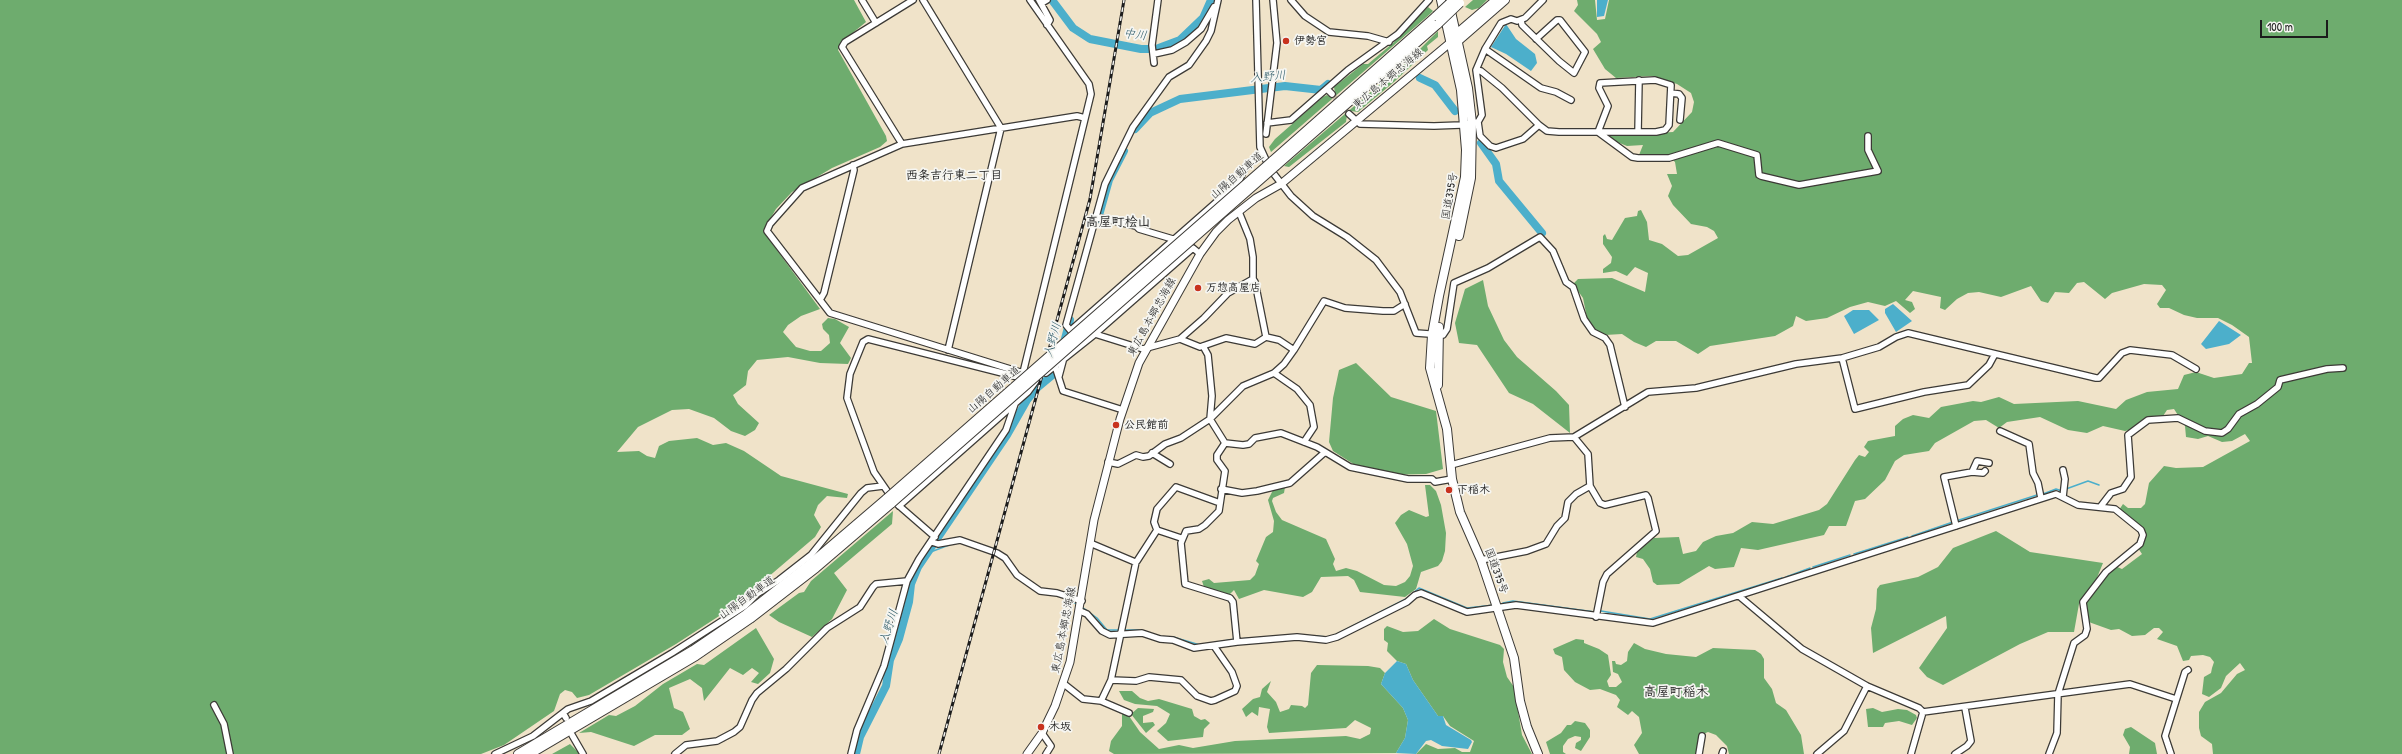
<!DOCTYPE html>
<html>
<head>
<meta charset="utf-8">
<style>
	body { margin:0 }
	#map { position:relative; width:2402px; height:754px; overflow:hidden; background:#f0e3c9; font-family:"Patrick Hand",sans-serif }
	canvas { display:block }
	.scale { position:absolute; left:2260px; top:20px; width:68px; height:18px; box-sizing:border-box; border:2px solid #1c1c1c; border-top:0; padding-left:5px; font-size:12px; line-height:14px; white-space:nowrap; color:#1c1c1c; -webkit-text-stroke:3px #f6f6f2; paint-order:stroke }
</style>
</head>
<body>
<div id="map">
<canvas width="2402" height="754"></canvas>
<div class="scale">100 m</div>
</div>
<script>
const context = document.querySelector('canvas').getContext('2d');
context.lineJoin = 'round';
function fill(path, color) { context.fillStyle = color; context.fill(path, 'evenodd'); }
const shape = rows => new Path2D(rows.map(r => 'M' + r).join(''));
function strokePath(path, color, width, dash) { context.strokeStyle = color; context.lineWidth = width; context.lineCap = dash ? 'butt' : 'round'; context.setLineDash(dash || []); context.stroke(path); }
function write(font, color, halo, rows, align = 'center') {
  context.font = font + ' "Patrick Hand","Klee One",sans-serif'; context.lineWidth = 3.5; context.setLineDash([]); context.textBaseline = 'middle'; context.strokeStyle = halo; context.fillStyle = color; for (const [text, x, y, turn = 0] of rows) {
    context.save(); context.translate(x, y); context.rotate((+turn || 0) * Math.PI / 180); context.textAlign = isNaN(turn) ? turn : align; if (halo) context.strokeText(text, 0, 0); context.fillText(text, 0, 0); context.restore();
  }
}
fill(shape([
	[0,0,854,0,866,22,844,40,838,50,886,136,887,141,880,147,832,168,792,192,776,209,763,231,820,309,801,316,788,325,783,332,796,347,810,351,821,351,830,343,829,335,823,329,822,324,828,318,835,319,849,327,840,343,851,358,848,364,820,363,788,357,757,360,748,371,746,385,733,395,738,404,759,423,755,430,745,436,731,431,714,418,689,409,672,410,638,427,617,452,639,451,647,456,655,458,659,446,669,441,697,438,713,445,726,443,744,451,781,476,848,494,847,498,827,496,818,505,814,515,821,527,815,537,733,607,676,644,589,695,577,698,572,692,565,690,560,694,554,711,504,745,481,754,0,754],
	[1473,0,1487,0,1479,8,1472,10,1465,7],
	[1577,0,1595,0,1597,20,1605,19,1609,0,2402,0,2402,754,2213,754,2212,744,2201,736,2199,728,2199,712,2205,702,2221,693,2237,674,2245,670,2240,663,2226,676,2221,688,2209,697,2202,694,2204,677,2211,673,2212,668,2214,662,2210,657,2203,655,2191,656,2189,660,2183,661,2177,646,2157,639,2163,632,2159,628,2154,628,2145,635,2132,636,2119,629,2111,630,2086,621,2085,602,2107,573,2115,566,2122,569,2142,554,2138,548,2145,533,2119,510,2123,504,2128,508,2141,508,2145,504,2149,483,2164,466,2176,468,2203,467,2250,441,2245,434,2232,441,2222,442,2208,436,2198,439,2186,437,2185,426,2174,409,2167,410,2163,416,2148,418,2138,428,2125,431,2103,426,2087,433,2068,430,2040,417,2007,422,1999,428,1986,420,1974,421,1935,443,1929,451,1904,455,1895,461,1885,480,1865,499,1855,501,1846,526,1829,526,1824,535,1758,550,1741,548,1734,567,1715,569,1709,566,1679,584,1657,585,1653,582,1650,569,1643,559,1636,557,1637,552,1654,538,1679,537,1683,554,1696,551,1703,542,1716,536,1733,533,1752,522,1773,524,1819,510,1827,504,1855,460,1859,455,1865,457,1869,452,1864,447,1868,441,1895,436,1895,426,1903,419,1913,415,1929,418,1941,407,1973,401,1981,402,1999,397,2014,404,2078,401,2116,409,2126,400,2147,392,2178,389,2184,375,2196,372,2214,378,2242,374,2249,363,2252,363,2249,337,2232,325,2218,318,2197,318,2184,315,2169,308,2160,308,2157,304,2166,290,2162,285,2144,284,2112,293,2105,299,2084,282,2077,283,2069,293,2055,292,2048,303,2041,301,2031,286,2001,297,1979,292,1968,293,1957,299,1945,310,1940,308,1941,297,1913,291,1905,300,1912,302,1915,309,1910,313,1896,301,1885,306,1868,302,1850,307,1827,318,1806,321,1796,316,1793,326,1775,336,1710,346,1698,354,1676,341,1656,341,1646,347,1634,342,1622,334,1605,335,1595,330,1588,323,1583,298,1573,284,1578,279,1612,278,1645,292,1648,273,1635,267,1627,276,1616,271,1603,273,1603,269,1611,263,1612,257,1603,244,1603,236,1605,234,1607,239,1612,240,1625,218,1637,216,1638,211,1641,210,1647,222,1649,240,1662,244,1678,256,1688,255,1718,238,1714,231,1707,227,1691,224,1673,205,1668,196,1672,186,1667,174,1677,174,1675,162,1667,155,1639,155,1643,145,1627,146,1612,140,1608,136,1673,132,1692,112,1694,102,1691,93,1677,84,1652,76,1616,78,1605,69,1593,49,1601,42,1597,34,1574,11,1578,5],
	[1428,7,1433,11,1430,14,1271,152,1269,147,1275,139,1323,97,1327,95,1331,97,1335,93,1334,87,1363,64,1368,64,1393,43],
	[1438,31,1438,37,1427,46,1428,50,1394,82,1358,112,1351,111,1347,115,1346,122,1289,167,1284,166,1380,84,1385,84],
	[1483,280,1488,306,1504,340,1517,357,1556,391,1569,405,1570,433,1533,404,1509,393,1477,345,1459,343,1455,323,1465,289],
	[1356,363,1391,397,1436,411,1443,469,1426,474,1385,475,1355,465,1333,451,1329,442,1333,398,1339,370],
	[1425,485,1430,485,1436,491,1441,505,1446,533,1445,551,1442,561,1438,566,1421,572,1416,589,1405,597,1360,592,1354,580,1348,576,1321,577,1312,592,1303,597,1264,590,1239,599,1234,590,1228,596,1204,587,1202,581,1209,579,1214,583,1250,580,1255,575,1259,564,1256,561,1266,537,1273,532,1274,521,1268,500,1273,490,1285,487,1284,493,1273,498,1272,501,1276,512,1282,520,1326,539,1335,559,1333,564,1336,571,1346,568,1357,571,1384,585,1396,586,1405,582,1410,576,1413,566,1407,544,1395,523,1401,515,1409,510,1426,517,1429,516],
	[893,511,892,524,834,573,847,590,832,619,812,637,779,622,769,615,799,593,804,592,811,581],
	[1996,531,2030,552,2103,563,2092,590,2079,604,2074,632,2048,632,2020,644,1943,685,1927,677,1919,668,1947,628,1946,616,1873,653,1871,628,1876,609,1877,589,1880,585,1918,577,1938,567,1953,548],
	[1434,619,1450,629,1500,645,1504,649,1503,662,1507,677,1514,687,1522,735,1532,754,1416,754,1426,744,1438,749,1455,748,1462,752,1470,752,1474,741,1450,726,1443,716,1438,716,1413,680,1406,664,1397,661,1387,651,1388,643,1384,640,1384,629,1387,626,1403,632,1418,631],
	[756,628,774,659,770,673,758,684,751,682,759,673,752,668,743,675,730,668,704,701,702,688,690,679,669,688,674,708,683,712,690,729,682,735,655,735,634,746,591,732,579,733,609,715,616,716,635,706,663,684,697,664,704,665],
	[1576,639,1584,640,1584,643,1599,649,1608,655,1611,675,1607,681,1609,687,1616,687,1622,682,1618,674,1613,672,1612,661,1615,661,1616,664,1621,665,1627,661,1628,652,1634,643,1645,649,1666,654,1696,657,1713,648,1755,650,1761,654,1764,659,1764,678,1772,689,1776,703,1786,710,1801,735,1804,754,1729,754,1727,746,1716,735,1708,732,1701,735,1698,754,1639,754,1634,745,1642,733,1639,717,1632,711,1628,715,1617,707,1620,700,1616,695,1600,689,1590,690,1575,682,1564,670,1562,657,1555,654,1553,649],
	[1317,665,1368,666,1380,668,1385,673,1381,684,1403,708,1408,720,1405,738,1396,753,1114,754,1109,751,1111,741,1122,726,1122,714,1129,716,1140,732,1159,749,1179,745,1193,748,1235,741,1346,736,1360,739,1370,734,1371,728,1355,720,1346,728,1269,733,1267,727,1270,709,1259,707,1258,716,1252,712,1246,717,1242,709,1253,699,1260,697,1262,689,1271,681,1267,692,1276,702,1280,712,1289,709,1291,705,1302,706,1305,708,1308,705,1311,673],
	[1119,691,1132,691,1140,698,1148,701,1159,699,1192,709,1194,716,1201,720,1205,719,1210,723,1204,729,1203,737,1168,741,1157,731,1166,723,1170,714,1157,706,1135,704,1124,700],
	[1138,708,1154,709,1153,712,1143,716,1143,723,1153,722,1155,725,1146,733,1131,714],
	[1873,708,1882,712,1898,709,1907,710,1916,715,1917,718,1912,725,1899,721,1885,723,1883,727,1868,727,1866,709],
	[1575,721,1585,723,1590,730,1590,737,1581,751,1575,748,1576,743,1581,740,1581,737,1575,736,1568,739,1563,746,1563,752,1566,754,1550,754,1546,742,1561,733,1567,725,1571,725],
	[2131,727,2155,743,2157,754,2129,754,2130,747,2123,735,2125,729],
	[570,744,580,754,552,754]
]), '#6eac6e');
fill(shape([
	[1597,0,1608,0,1604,16,1597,17],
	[1506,24,1516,39,1535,54,1537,63,1531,71,1506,54,1491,47],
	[1893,304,1912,321,1896,332,1885,313,1885,309],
	[1853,310,1869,310,1879,320,1854,334,1844,316],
	[2219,321,2241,335,2229,344,2206,349,2201,344],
	[1397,661,1406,664,1413,680,1438,716,1443,716,1446,725,1471,740,1472,742,1468,749,1442,746,1431,740,1426,741,1416,754,1396,753,1405,738,1408,720,1403,708,1381,684,1385,673]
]), '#4cafcb');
strokePath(shape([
	[2066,489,2088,481,2099,485],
	[2043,494,2056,489,2062,491],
	[1956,521,2037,495],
	[1912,536,1953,522],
	[928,553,949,545],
	[1854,554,1908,537],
	[1004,561,1011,571],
	[1813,567,1850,555],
	[1786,577,1810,568],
	[1026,584,1043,594],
	[1064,598,1077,604],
	[1503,603,1513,601,1595,612],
	[1082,607,1097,618,1107,630,1138,630,1163,637],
	[1601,611,1650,619,1782,578],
	[1299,635,1328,637,1335,635,1406,599,1419,588,1467,608,1494,605],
	[1173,637,1200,645],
	[1239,639,1269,637],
	[1213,643,1235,639]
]), '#4cafcb', 1.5);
strokePath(shape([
	[1052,0,1073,28,1090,39,1141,49,1156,49,1180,40,1203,18,1211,0],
	[1420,78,1435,85,1455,111],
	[1135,129,1150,113,1180,99,1285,86,1321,90,1328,84],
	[1481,143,1496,164,1499,181,1542,233],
	[1098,219,1109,180,1124,151],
	[1063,346,1070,320],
	[856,754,860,737,886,686,890,660,899,639,909,602,911,584,918,567,1007,435,1027,400,1037,388,1055,373,1059,365]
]), '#4cafcb', 8);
strokePath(shape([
	[1332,94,1349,114]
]), '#c6bba6', 5.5, [5.5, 3]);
const minor = shape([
	[862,0,876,23],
	[923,0,1001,128,948,350],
	[1039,0,1050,20,1047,25],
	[1256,0,1260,147,1270,169,1291,196,1313,216,1347,237,1376,260,1400,292,1416,333,1443,335,1447,329,1454,283,1488,268,1540,237,1553,251,1566,282,1573,287,1584,319,1593,332,1605,338,1610,345,1625,407],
	[1291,0,1305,16,1329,32,1368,36,1389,42],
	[1042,3,1047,0],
	[1521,20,1522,25,1559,61,1574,73,1585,52,1560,20,1557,20,1536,39],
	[1485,49,1541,88,1556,92,1571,100],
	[1154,54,1172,50,1186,42,1201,29,1214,7],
	[1154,63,1152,45,1158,0],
	[1476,70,1481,71,1502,88,1539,125,1547,131,1559,132,1656,132,1665,130,1669,125,1671,85,1655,80,1600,83,1599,88,1608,106,1598,132],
	[1327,89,1332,94],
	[1671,93,1679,94,1682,98,1680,120],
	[1349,114,1360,124,1434,126,1461,125,1478,122,1482,115,1476,70,1485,49,1501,23,1511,19,1517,21,1525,18,1543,0],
	[1478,122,1480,136,1490,146,1496,148,1523,139,1539,125],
	[1267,123,1291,120,1348,70,1398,34,1429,0],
	[1598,132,1632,157,1638,158,1669,158,1718,143,1757,155,1759,175,1761,176,1799,185,1878,171,1868,150,1868,136],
	[1638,132,1639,80],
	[1266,134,1277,43,1273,0],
	[902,144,842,47,845,42,913,0],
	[1097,217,1136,226,1139,229,1176,240],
	[1253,279,1255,282,1266,337],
	[820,300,824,293,854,170,853,165],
	[1071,330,1238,183,1245,168,1255,159,1262,156],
	[1095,334,1143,349,1180,339,1204,318,1228,293,1253,279,1253,257,1250,239,1239,212],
	[1075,336,1066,325,1105,184,1133,127,1169,77,1189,65,1206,41,1211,31,1218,0],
	[1180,339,1200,347,1226,338,1255,344,1266,337,1279,340,1294,350],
	[1203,346,1208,355,1212,396,1210,419,1225,443],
	[1842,358,1855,409,1924,392,1968,385,1989,365,1995,354],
	[1055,366,1063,391,1123,410],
	[1023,373,830,313,767,231,770,224,802,188,902,144,1077,116,1085,118],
	[1046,373,1095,334,1193,248,1200,254],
	[1274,373,1297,389,1310,405,1314,427,1304,442],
	[1059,376,1063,361],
	[1021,381,1091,94,1089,84,1030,0],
	[2000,431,2029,444,2033,473,2038,483,2041,498],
	[1574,437,1588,454,1590,486,1600,503,1605,505,1646,495,1648,498,1656,531,1607,574,1603,582,1596,617],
	[1225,443,1217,455,1217,460,1225,471,1219,511,1205,525,1199,529,1186,531,1181,543,1185,584,1230,598,1233,602,1237,642],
	[1225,443,1243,445,1249,444,1255,438,1281,433,1317,447,1350,467,1408,479,1432,479,1435,482,1452,479],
	[1152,453,1170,464],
	[1108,462,1118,464,1136,455,1143,457,1149,456,1165,444,1181,438,1210,419,1243,386,1274,373,1284,364,1294,350,1324,301,1345,308,1383,311,1394,311,1405,304],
	[1451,465,1550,438,1574,437,1648,392,1696,388,1796,364,1842,358,1879,347,1896,337,1908,333,2096,378,2099,378,2122,353,2130,350,2172,355,2196,369],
	[1972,472,1977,461,1989,463],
	[1221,489,1242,493,1257,491,1290,483,1324,453],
	[2063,497,2065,479,2063,470],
	[892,498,874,472,847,398,850,374,863,342,868,339,1022,378],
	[897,504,935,537],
	[899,506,1028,392,1036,381],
	[2101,506,2111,493,2123,489,2131,477,2128,435,2148,420,2178,418,2205,431,2222,433,2228,429,2239,414,2257,404,2278,387,2280,380,2327,369,2343,368],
	[1956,526,1944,477,1972,472,1983,473,1985,471],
	[1157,530,1154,522,1157,509,1176,487,1220,503],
	[932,542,938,544,960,540,997,553,1005,558,1017,575,1040,591,1057,593,1082,601],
	[1090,543,1135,562,1137,561,1157,530,1181,538],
	[1481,560,1527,551,1546,544,1557,526,1565,518,1568,502,1576,494,1590,486],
	[1739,596,1802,649,1867,686,1919,708,1923,712],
	[1080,611,1087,614,1102,631,1110,635,1142,633,1160,639,1173,640,1194,648,1237,642,1297,637,1326,640,1337,637,1407,602,1415,595,1421,593,1467,612,1516,605,1653,623,2056,494,2078,505,2115,509,2141,530,2143,535,2140,544,2106,572,2083,602,2087,629,2085,635,2074,643,2058,694,2057,733,2049,754],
	[1111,680,1136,562],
	[1064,684,1083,699,1101,701,1129,713],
	[1101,701,1111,680,1136,681,1149,677,1181,680,1197,696,1211,701,1215,700,1235,691,1237,686,1232,672,1214,646],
	[214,705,224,724,230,754],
	[1923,712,2130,684,2176,699],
	[563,713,566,718],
	[1042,733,1051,746,1046,754],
	[572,735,583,754],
	[495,754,533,736,568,709,591,701,672,653,745,606,757,594,779,580,811,555,861,493,867,488,883,486],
	[675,754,686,745,717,741,734,732,740,727,752,700,757,693,786,669,827,628,860,607,873,587,876,584,907,581],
	[851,754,857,730,884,666,907,581,919,559,1006,430,1019,392],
	[1699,754,1702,736],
	[1722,754,1723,751],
	[1817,754,1844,731,1867,686],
	[1911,754,1923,712],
	[1955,754,1967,746,1971,741,1965,708],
	[2171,754,2165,736,2185,672,2188,670]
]);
const major = shape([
	[1027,754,1042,733,1055,706,1070,662,1094,520,1120,419,1139,363,1200,254,1216,232,1228,220,1256,198,1281,184,1451,42]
]);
const highway = shape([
	[1441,0,1461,90,1466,150,1465,177,1439,296,1432,335,1430,368,1447,429,1452,479,1460,512,1481,560,1514,658,1520,701,1527,727,1538,754],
	[1450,7,1468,88,1472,123,1471,178,1459,236],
	[1454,36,1496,0],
	[1454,41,1458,41,1505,0],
	[1272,161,1436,16],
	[1276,166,1438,24],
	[1438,385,1439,327],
	[518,754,693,650,746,614,811,563,887,498],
	[530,754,696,656,750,619,816,568,892,503]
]);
strokePath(minor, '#3c3a36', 8);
strokePath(major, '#3c3a36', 9);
strokePath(highway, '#3c3a36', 10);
strokePath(minor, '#fff', 5.5);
strokePath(major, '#fff', 7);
strokePath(highway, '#fff', 8);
const rail = shape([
	[939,754,1090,199,1124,0]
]);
strokePath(rail, '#1c1c1c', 3);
strokePath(rail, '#f6f6f2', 1.5, [4.5]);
const highwayBridge = shape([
	[1436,16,1453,0],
	[1438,24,1460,3],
	[887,498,1272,161],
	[892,503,1276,166]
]);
strokePath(highwayBridge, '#3c3a36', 10, []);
strokePath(highwayBridge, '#fff', 8);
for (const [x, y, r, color] of [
	[1286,41,4,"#c8321e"],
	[1198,288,4,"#c8321e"],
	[1116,425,4,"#c8321e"],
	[1449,490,4,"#c8321e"],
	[1041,727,4,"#c8321e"]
]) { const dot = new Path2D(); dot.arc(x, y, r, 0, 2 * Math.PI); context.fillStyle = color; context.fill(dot); strokePath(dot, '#f6f6f2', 1.5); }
write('bold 11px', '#1c1c1c', '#f6f6f2', [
	["伊勢宮",1294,41],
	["万惣高屋店",1206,288],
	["公民館前",1124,425],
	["下稲木",1457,490],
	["木坂",1049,727]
], 'left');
write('11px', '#1c1c1c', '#f6f6f2', [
	["東広島本郷忠海線",1388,79,-40],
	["山陽自動車道",1237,176,-41],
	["国道375号",1450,196,-80],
	["東広島本郷忠海線",1152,317,-61],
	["山陽自動車道",994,390,-41],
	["国道375号",1496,571,70],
	["山陽自動車道",747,598,-36],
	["東広島本郷忠海線",1064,630,-79]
]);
write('italic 12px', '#325e6b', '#f6f6f2', [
	["中川",1135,35,7],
	["入野川",1268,77,-5],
	["入野川",1053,340,-75],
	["入野川",889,627,-72]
]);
write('bold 12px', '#1c1c1c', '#f6f6f2', [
	["西条吉行東二丁目",954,176]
]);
write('bold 13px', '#1c1c1c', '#f6f6f2', [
	["高屋町桧山",1118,223],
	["高屋町稲木",1676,693]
]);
</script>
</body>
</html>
